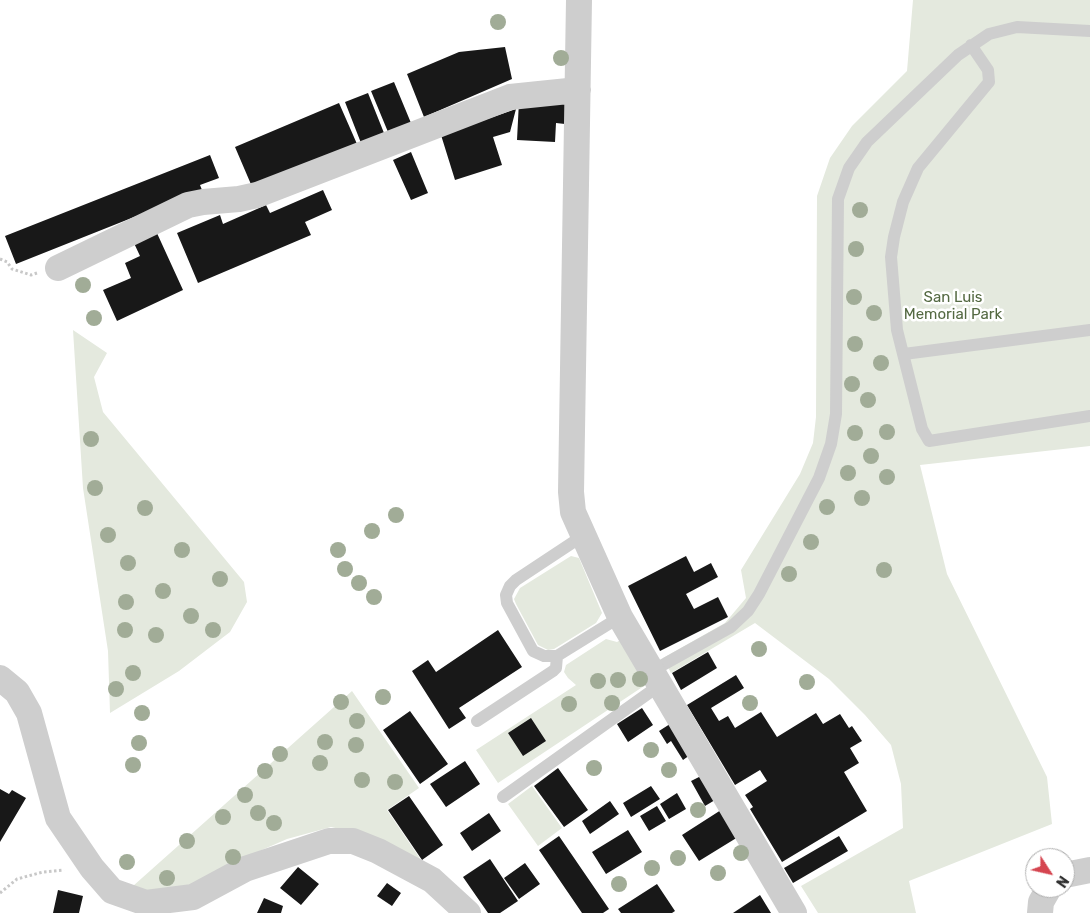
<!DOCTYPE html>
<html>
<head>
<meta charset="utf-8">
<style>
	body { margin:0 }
	#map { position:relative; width:1090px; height:913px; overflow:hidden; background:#fff; font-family:Rubik,sans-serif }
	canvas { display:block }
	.north { position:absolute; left:1025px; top:848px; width:50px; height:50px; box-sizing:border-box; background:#fff; border:1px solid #adadad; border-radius:50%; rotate:125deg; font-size:14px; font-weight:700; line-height:20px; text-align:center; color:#313131 }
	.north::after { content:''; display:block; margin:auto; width:18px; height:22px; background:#d54550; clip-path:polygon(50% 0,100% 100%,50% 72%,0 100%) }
</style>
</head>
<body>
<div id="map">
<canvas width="1090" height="913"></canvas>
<div class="north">N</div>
</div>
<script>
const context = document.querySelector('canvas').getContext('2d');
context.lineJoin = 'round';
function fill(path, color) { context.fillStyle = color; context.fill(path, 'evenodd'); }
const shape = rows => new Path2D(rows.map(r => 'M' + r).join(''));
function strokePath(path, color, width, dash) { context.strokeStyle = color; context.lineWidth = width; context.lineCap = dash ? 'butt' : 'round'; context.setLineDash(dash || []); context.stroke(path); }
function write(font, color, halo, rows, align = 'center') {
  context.font = font + ' Rubik,sans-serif'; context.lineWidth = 5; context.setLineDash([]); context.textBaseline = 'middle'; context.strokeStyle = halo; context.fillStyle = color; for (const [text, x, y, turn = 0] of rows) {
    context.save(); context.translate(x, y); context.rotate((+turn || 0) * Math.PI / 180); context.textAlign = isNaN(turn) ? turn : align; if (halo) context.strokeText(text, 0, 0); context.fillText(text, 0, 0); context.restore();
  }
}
fill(shape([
	[913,0,1090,0,1090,446,920,465,947,574,1047,777,1052,824,909,881,916,913,818,913,801,886,903,828,901,784,891,745,865,715,829,679,755,623,671,673,663,658,725,623,746,598,741,570,800,474,813,443,816,417,817,196,830,158,852,126,907,71],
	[73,330,107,353,94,377,103,412,244,582,247,602,230,632,179,671,110,713,108,651,83,488],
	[571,556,579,558,602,613,596,623,554,649,548,650,538,645,516,604,514,599,520,588],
	[625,637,653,680,498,783,476,750,576,685,568,678,564,672,566,665,606,639,617,642],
	[352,691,419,788,387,810,421,860,366,835,331,827,287,839,239,860,188,890,145,893,133,886],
	[532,786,562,828,538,846,508,804]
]), '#e4e9de');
fill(shape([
	[505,47,512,79,424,117,407,74,459,52],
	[394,82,411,123,388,132,371,91],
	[368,93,384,133,361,143,345,102],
	[519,101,566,104,565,124,556,123,555,142,517,140],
	[339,103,357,144,253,189,235,147],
	[516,109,510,132,493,137,502,165,455,180,441,135],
	[411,152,428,193,411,200,393,160],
	[210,155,219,178,200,185,202,190,16,264,5,236],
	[323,190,332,210,305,222,311,235,198,283,177,233,220,215,223,224,266,205,270,213],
	[156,231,183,290,117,321,103,290,131,278,125,263,140,256,133,241],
	[686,556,694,572,711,563,718,577,686,594,694,609,718,597,728,617,660,651,628,586],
	[498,630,522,667,459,708,466,718,449,729,412,671,428,660,436,672],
	[708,652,717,668,681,690,672,673],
	[736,675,744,688,711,708,719,721,728,716,735,728,761,712,777,737,816,713,823,724,840,714,849,728,852,726,862,741,850,748,859,763,844,772,867,811,782,862,750,809,753,807,745,795,767,781,760,770,735,785,687,705],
	[642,708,653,725,628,742,617,724],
	[410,711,448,764,420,784,383,730],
	[531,718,546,741,523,756,508,733],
	[670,724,690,755,683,760,671,741,667,744,659,731],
	[465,761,480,784,446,807,430,784],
	[558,768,588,810,564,827,534,786],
	[701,776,715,800,705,806,691,781],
	[651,786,660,799,631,817,623,803],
	[0,789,9,794,12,790,26,798,0,842],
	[677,793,686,809,669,819,660,804],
	[409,796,443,845,422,860,388,810],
	[610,801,619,814,590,834,582,821],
	[657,806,666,821,649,831,640,816],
	[721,810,738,837,699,861,682,835],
	[489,813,501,831,472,851,460,833],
	[628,830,642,852,606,874,592,852],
	[559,836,609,909,603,913,582,913,539,850],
	[839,836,848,851,793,883,784,868],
	[490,859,518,901,500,913,488,913,463,877],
	[525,863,540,884,519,899,504,878],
	[298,867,319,884,301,905,280,888],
	[387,883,401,893,392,906,377,896],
	[657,884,675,911,672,913,621,913,618,909],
	[58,890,83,896,79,913,53,913],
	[760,895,771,913,733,913],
	[264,898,283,906,281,913,257,913]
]), '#181818');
strokePath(shape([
	[0,259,7,262,12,269,31,275,37,273],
	[0,893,17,879,43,872,64,870]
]), '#c8c8c8', 3, [2.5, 2.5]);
strokePath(shape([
	[971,45,988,70,989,82,918,168,903,202,894,237,891,257,897,330,922,429,929,441,1090,416],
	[904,354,1090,330],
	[557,656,544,656,533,651,507,603,506,595,510,586,516,580,584,535],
	[652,671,731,627,748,611,759,594,819,478,831,444,836,414,838,199,849,168,867,142,958,55,989,34,1017,27,1090,31],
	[477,721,553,671,556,668,557,656,620,617],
	[503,797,660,685]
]), '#cecece', 12);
strokePath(shape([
	[579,0,571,492,573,512,620,617,794,913],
	[58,268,188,205,203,202,239,199,257,195,510,97,578,90],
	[0,678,17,692,29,713,58,818,92,868,112,891,146,903,193,897,245,869,329,841,353,841,378,851,432,880,468,913],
	[1065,875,1090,870],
	[1040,913,1041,902,1049,888]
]), '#cecece', 26);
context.fillStyle = '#a1ac97';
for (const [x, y] of [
	[498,22],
	[561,58],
	[860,210],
	[856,249],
	[83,285],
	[854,297],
	[874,313],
	[94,318],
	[855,344],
	[881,363],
	[852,384],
	[868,400],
	[887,432],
	[855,433],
	[91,439],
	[871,456],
	[848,473],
	[887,477],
	[95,488],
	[862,498],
	[827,507],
	[145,508],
	[396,515],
	[372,531],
	[108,535],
	[811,542],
	[182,550],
	[338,550],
	[128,563],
	[345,569],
	[884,570],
	[789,574],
	[220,579],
	[359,583],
	[163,591],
	[374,597],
	[126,602],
	[191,616],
	[125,630],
	[213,630],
	[156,635],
	[759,649],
	[133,673],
	[640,679],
	[618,680],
	[598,681],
	[807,682],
	[116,689],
	[383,697],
	[341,702],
	[612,703],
	[750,703],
	[569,704],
	[142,713],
	[357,721],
	[325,742],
	[139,743],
	[356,745],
	[651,750],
	[280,754],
	[320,763],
	[133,765],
	[594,768],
	[669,770],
	[265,771],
	[362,780],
	[395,782],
	[245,795],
	[698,810],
	[258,813],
	[223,817],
	[274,823],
	[187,841],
	[741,853],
	[233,857],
	[678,858],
	[127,862],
	[652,868],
	[718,873],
	[167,878],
	[619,884]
]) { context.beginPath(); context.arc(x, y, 8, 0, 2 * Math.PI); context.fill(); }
write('15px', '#546942', '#fff', [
	["San Luis",953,298],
	["Memorial Park",953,315]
]);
</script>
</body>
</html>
